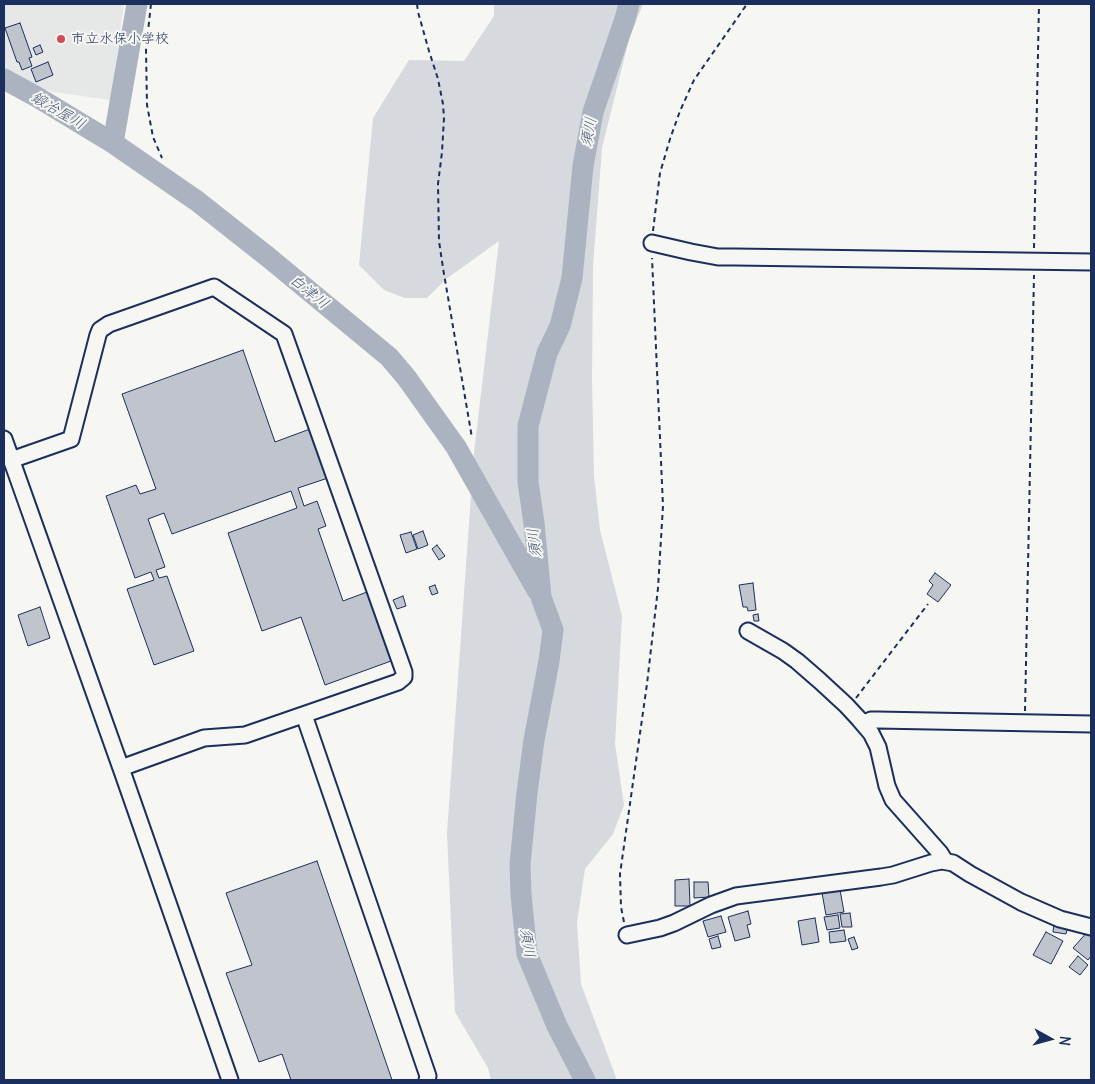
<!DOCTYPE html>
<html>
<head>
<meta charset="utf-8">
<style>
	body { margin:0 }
	#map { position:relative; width:1095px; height:1084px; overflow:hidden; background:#f6f6f2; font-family:Delius,sans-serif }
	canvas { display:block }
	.frame { position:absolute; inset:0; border:5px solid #1b2f5e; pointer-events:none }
	.north { position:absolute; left:1025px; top:1014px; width:50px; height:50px; -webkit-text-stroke:4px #f6f6f2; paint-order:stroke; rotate:97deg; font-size:14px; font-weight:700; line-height:20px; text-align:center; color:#1b2f5e }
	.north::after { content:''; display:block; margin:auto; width:18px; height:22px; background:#1b2f5e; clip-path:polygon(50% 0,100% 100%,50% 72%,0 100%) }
</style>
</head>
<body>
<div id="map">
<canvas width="1095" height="1084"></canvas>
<div class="frame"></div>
<div class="north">N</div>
</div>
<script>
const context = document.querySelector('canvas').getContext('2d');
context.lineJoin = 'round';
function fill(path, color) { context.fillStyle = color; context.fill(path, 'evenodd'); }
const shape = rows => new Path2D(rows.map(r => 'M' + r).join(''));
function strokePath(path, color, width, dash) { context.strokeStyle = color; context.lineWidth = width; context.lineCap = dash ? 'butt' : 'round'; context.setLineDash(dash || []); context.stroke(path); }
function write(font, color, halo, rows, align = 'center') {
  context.font = font + ' Delius,"Klee One",sans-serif'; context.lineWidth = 4; context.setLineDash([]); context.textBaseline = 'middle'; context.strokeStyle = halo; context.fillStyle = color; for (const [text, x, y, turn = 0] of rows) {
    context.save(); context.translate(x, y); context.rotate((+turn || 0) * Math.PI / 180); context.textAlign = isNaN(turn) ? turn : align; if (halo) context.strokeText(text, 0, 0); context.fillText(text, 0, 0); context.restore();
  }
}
fill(shape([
	[4,4,124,4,111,100,53,92,4,75]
]), '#e6e7e7');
fill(shape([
	[494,4,643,4,629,39,602,148,593,266,592,378,594,476,600,530,622,616,615,744,624,805,613,834,585,869,577,922,581,984,617,1080,491,1080,488,1068,455,1012,447,833,474,453,499,241,446,279,427,298,405,298,384,290,359,265,373,118,409,60,464,61,494,16]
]), '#d6d9dd');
strokePath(shape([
	[4,79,37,97,113,143,197,201,268,257,389,357,406,377,456,447,537,590],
	[113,143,137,4],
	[585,1080,557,1026,527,954,521,895,520,864,527,793,534,740,549,661,553,630,541,597,534,523,528,482,528,426,547,353,560,326,572,278,583,166,593,112,625,19,629,4]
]), '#abb2c0', 21);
const building = shape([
	[20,23,32,57,29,58,32,66,22,70,19,62,17,62,5,28,20,23],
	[40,45,43,52,36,55,33,48,40,45],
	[48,62,53,75,36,82,31,69,48,62],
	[243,350,275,442,310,429,328,478,298,488,304,506,317,501,326,526,318,529,343,601,367,592,391,661,325,685,301,617,262,631,228,533,297,508,291,491,172,534,164,513,148,519,165,567,156,570,159,578,167,576,194,651,154,665,127,589,154,580,151,572,135,578,106,496,136,485,140,494,156,489,122,394,243,350],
	[423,531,428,545,418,549,413,535,423,531],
	[411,532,417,549,406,553,400,535,411,532],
	[437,545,445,556,439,560,432,549,437,545],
	[935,573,951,585,938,602,927,594,933,585,929,581,935,573],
	[753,583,756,610,748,611,747,607,743,607,739,585,753,583],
	[435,585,438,593,432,595,429,587,435,585],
	[403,596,406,606,397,609,393,600,403,596],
	[40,607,50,638,28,646,18,615,40,607],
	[758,614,759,621,754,621,753,615,758,614],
	[317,861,392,1080,291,1080,282,1054,259,1062,226,973,252,965,226,893,317,861],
	[689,879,690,906,675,906,675,880,689,879],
	[694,882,708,882,709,897,694,898,694,882],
	[840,890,844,912,826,915,822,893,840,890],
	[748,911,751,924,747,925,750,937,735,941,728,917,748,911],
	[850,913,852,927,842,927,840,914,850,913],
	[838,915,840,928,827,930,824,917,838,915],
	[721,916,726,932,708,937,703,921,721,916],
	[815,918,819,942,802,945,798,921,815,918],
	[1054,923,1068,926,1066,934,1053,932,1054,923],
	[844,930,846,941,830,943,829,932,844,930],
	[1089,930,1091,932,1091,956,1088,960,1073,948,1089,930],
	[1046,932,1063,941,1051,964,1033,955,1046,932],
	[718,936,721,947,712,949,709,939,718,936],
	[854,937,858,948,852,950,848,939,854,937],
	[1078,956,1088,965,1080,975,1069,967,1078,956]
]);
fill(building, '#c0c4cd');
strokePath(building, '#1b2f5e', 1);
const minor = shape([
	[652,243,691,252,718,257,735,257,1091,262],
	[4,439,122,771,230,1080],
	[11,460,71,439,98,335,100,330,109,324,214,287,284,334,404,672,404,677,398,682,245,735,204,738,121,768],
	[748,631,783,651,797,661,820,681,846,705,859,719,871,733,878,747,887,786,893,800,940,853,945,861],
	[304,715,428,1076,427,1080],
	[863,724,871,720,877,720,1091,724],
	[627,935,660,928,674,923,711,905,736,896,881,877,893,875,931,863,942,861,953,863,970,874,1021,902,1060,919,1091,927]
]);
strokePath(minor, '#1b2f5e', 19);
strokePath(shape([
	[151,4,146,50,147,105,153,137,162,158],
	[417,4,418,12,429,51,438,79,443,104,444,118,442,152,438,184,439,241,443,268,472,438],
	[653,231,660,173,670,139,680,111,694,80,747,4],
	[1034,248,1039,4],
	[856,698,928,604],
	[1025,711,1034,275],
	[624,922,621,907,620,874,647,684,658,588,663,506,652,258]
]), '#1b2f5e', 2, [5, 4]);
strokePath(minor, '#f6f6f2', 15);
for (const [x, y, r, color] of [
	[61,39,5,"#d1495b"]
]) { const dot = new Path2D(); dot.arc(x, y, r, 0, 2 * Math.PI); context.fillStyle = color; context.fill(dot); strokePath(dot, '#f6f6f2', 2); }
write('14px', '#1b2f5e', '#f6f6f2', [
	["市立水保小学校",71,39]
], 'left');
write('italic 15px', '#46567b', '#f6f6f2', [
	["鍛冶屋川",58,111,30],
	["須川",589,132,-80],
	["白津川",309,292,39],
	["須川",535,543,-97],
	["須川",527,943,80]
]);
</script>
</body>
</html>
